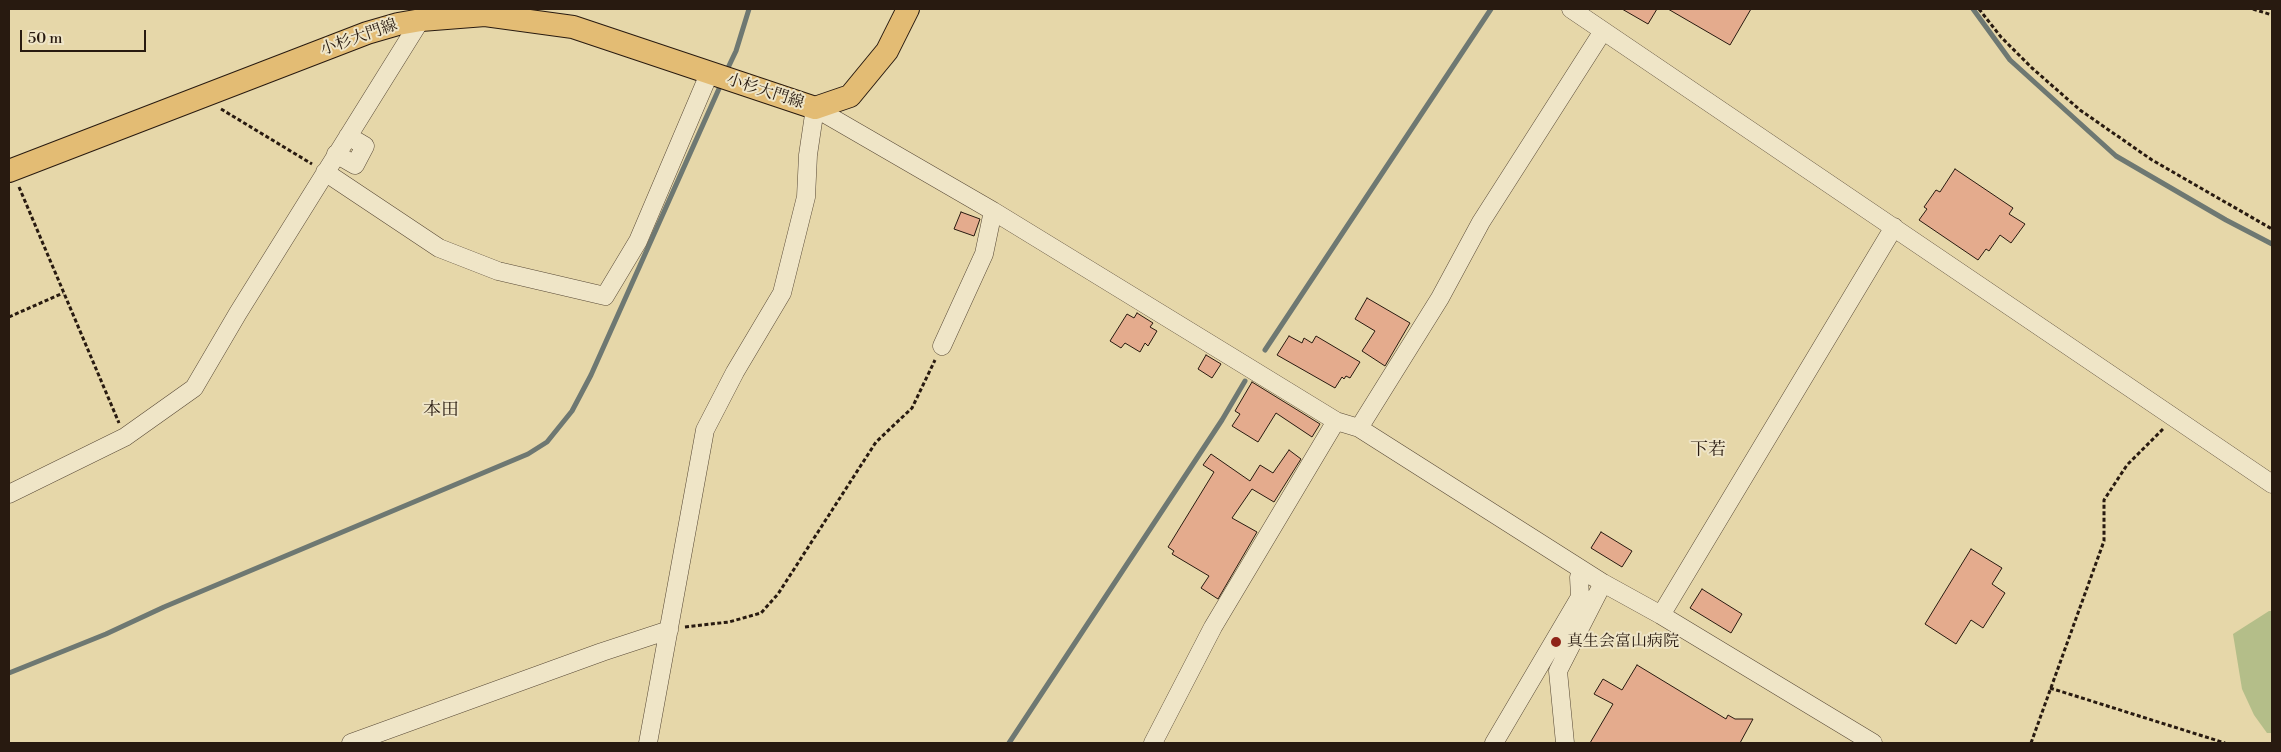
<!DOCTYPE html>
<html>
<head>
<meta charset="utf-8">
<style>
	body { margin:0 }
	#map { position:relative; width:2281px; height:752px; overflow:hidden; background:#e6d7a9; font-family:"Libre Bodoni",serif }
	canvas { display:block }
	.frame { position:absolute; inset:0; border:10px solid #281a10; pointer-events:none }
	.scale { position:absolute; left:20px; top:30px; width:126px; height:22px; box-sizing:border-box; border:2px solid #281a10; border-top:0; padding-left:6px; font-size:15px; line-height:18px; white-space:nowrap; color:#281a10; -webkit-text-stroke:4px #efe5c7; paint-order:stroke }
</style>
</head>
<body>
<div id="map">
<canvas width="2281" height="752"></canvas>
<div class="frame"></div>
<div class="scale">50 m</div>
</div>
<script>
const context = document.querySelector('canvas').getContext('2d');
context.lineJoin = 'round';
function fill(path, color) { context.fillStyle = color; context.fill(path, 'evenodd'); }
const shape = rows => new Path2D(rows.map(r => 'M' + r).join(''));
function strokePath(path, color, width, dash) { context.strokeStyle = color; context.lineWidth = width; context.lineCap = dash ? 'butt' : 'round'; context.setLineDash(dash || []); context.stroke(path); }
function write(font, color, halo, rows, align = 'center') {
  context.font = font + ' "Libre Bodoni","Noto Serif JP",serif'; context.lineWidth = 4; context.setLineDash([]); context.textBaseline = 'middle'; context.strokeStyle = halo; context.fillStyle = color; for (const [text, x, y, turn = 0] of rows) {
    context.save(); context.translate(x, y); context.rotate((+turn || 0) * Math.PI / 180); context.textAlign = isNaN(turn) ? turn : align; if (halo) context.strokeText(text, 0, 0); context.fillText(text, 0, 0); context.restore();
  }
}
fill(shape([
	[2269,611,2272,611,2272,733,2267,733,2254,715,2242,689,2233,634]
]), '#b4be89');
strokePath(shape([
	[1973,9,2010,60,2116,156,2226,220,2272,244],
	[726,72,736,51,749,9],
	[1265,350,1491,9],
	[9,673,106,634,164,607,528,454,547,442,572,411,591,375,722,82],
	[1009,743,1222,420,1245,381]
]), '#6e7872', 5);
const building = shape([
	[1622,9,1657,9,1648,24,1622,9],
	[1668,9,1751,9,1730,45,1668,9],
	[1955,169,2013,208,2009,214,2025,224,2011,243,2000,235,1989,251,1986,249,1978,260,1919,220,1927,209,1924,207,1936,190,1940,192,1955,169],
	[961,212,980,219,974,236,954,229,961,212],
	[1367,298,1410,323,1385,366,1362,351,1375,331,1355,319,1367,298],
	[1137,313,1153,323,1150,327,1157,331,1148,346,1145,343,1140,352,1125,343,1121,348,1110,341,1127,314,1134,318,1137,313],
	[1289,336,1302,343,1304,338,1312,343,1316,336,1360,362,1350,378,1346,376,1344,379,1342,377,1335,388,1277,355,1289,336],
	[1206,355,1221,364,1212,378,1198,369,1206,355],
	[1252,382,1320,424,1312,437,1276,413,1258,442,1232,426,1240,414,1235,411,1252,382],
	[1289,450,1301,459,1274,502,1252,489,1232,518,1257,532,1218,599,1201,588,1209,576,1172,554,1174,551,1168,547,1214,472,1203,465,1211,454,1250,481,1260,465,1273,473,1289,450],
	[1601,532,1632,551,1622,567,1591,548,1601,532],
	[1971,549,2002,568,1992,584,2005,593,1983,628,1971,620,1956,644,1925,624,1971,549],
	[1702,589,1742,614,1731,633,1690,608,1702,589],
	[1637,665,1726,719,1728,715,1735,719,1753,719,1740,743,1590,743,1613,704,1594,694,1603,679,1622,690,1637,665]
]);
fill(building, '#e4ab8d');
strokePath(building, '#281a10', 1);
const minor = shape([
	[1571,9,2272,484],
	[336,154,355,165,365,146,348,136],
	[325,172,439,248,498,271,605,296,638,241,709,74],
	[942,346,984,254,993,211],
	[1359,428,1440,298,1481,222,1603,31],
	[9,494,125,437,194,388,238,313,425,13],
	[1661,615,1894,227],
	[351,743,602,652,669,630],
	[648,743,705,430,735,372,782,293,806,197,808,155,815,108,993,211,1336,421,1359,428,1603,583,1661,615,1873,743],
	[1153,743,1213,627,1336,421],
	[1494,743,1580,597,1579,577,1583,571],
	[1565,743,1558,671,1603,583]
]);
const major = shape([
	[9,171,367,33,398,24,421,20,485,15,573,27,815,108,850,96,887,51,908,9]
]);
strokePath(minor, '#584936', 19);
strokePath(major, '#281a10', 24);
strokePath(shape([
	[1979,9,2001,37,2032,68,2080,110,2152,160,2272,229],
	[2253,9,2272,15],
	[221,109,312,164],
	[19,187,119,423],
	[9,317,63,293],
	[685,627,729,622,761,613,778,594,876,442,912,408,935,360],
	[2050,688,2225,743],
	[2031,743,2104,541,2104,500,2127,465,2163,429]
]), '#281a10', 3, [4, 2.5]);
strokePath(minor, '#efe5c7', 18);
strokePath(major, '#e3bc74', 22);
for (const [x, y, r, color] of [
	[1556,642,6,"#8f2418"]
]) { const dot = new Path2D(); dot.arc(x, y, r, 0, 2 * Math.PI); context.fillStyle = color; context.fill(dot); strokePath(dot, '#efe5c7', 2); }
write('16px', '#281a10', '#efe5c7', [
	["小杉大門線",359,38,-19],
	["小杉大門線",765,92,18]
]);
write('16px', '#281a10', '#efe5c7', [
	["真生会富山病院",1567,642]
], 'left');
write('18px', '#281a10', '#efe5c7', [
	["本田",441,411],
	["下若",1708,451]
]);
</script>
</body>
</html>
